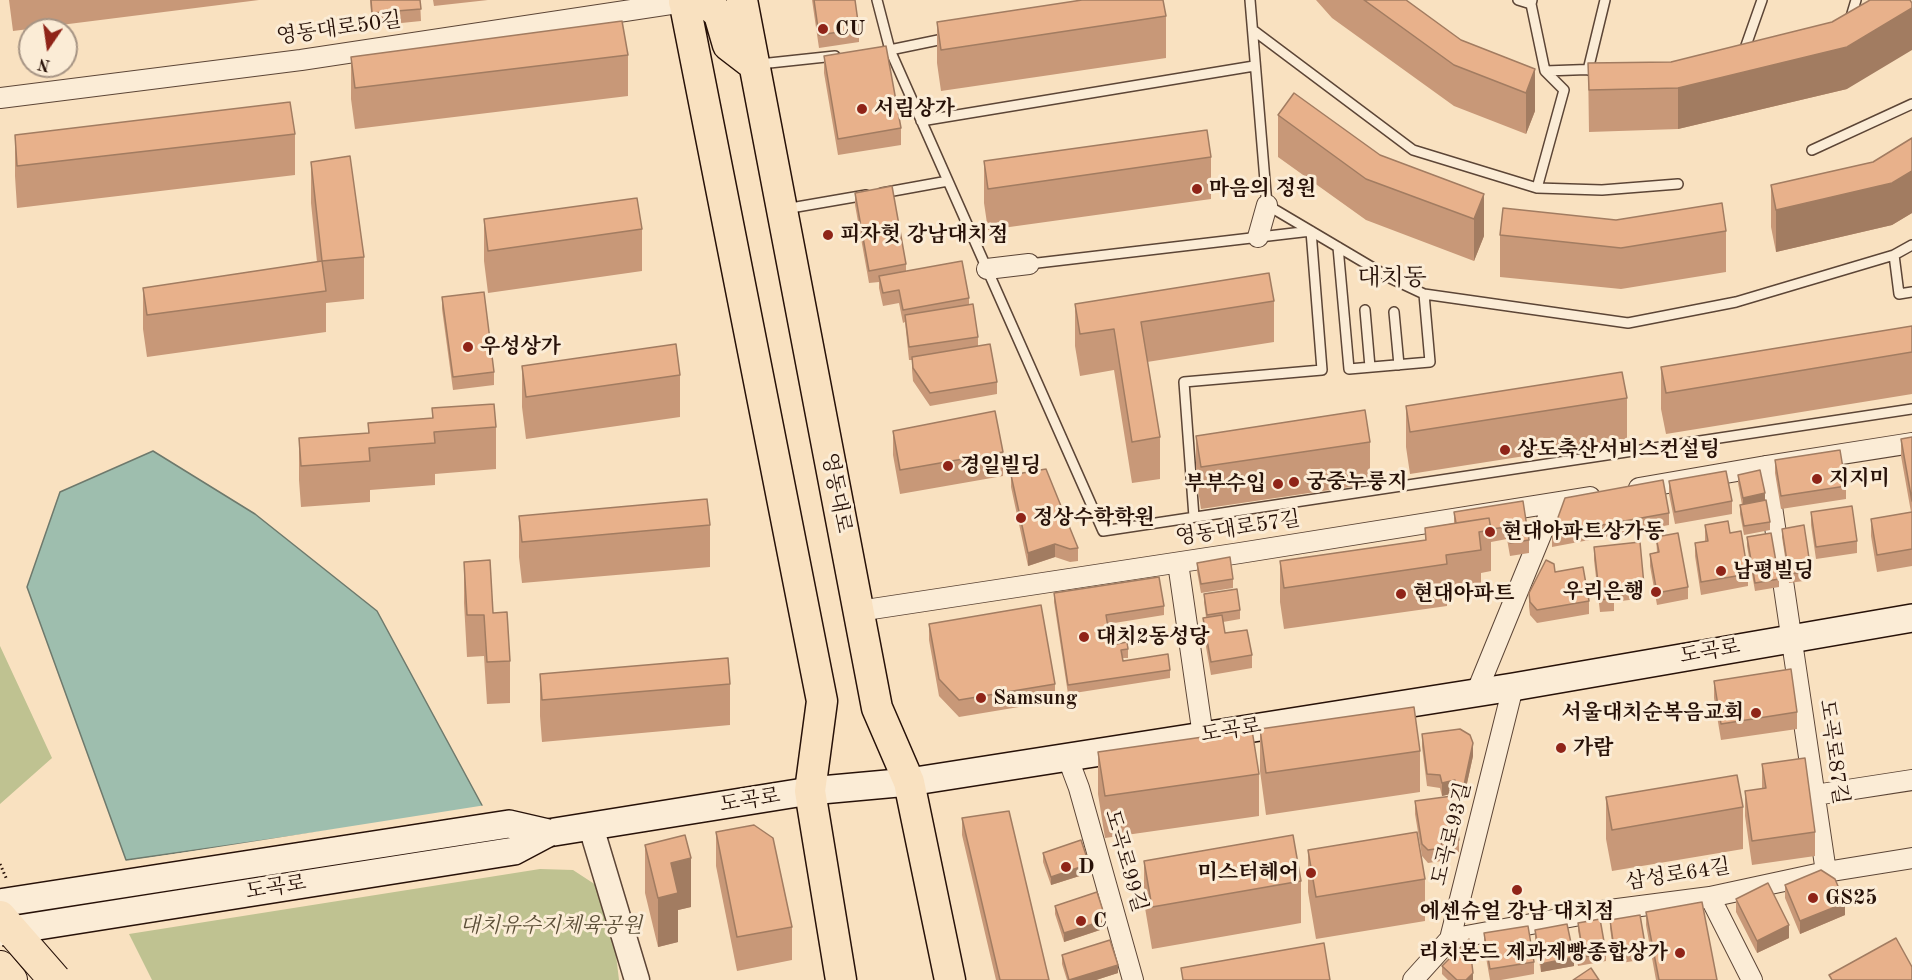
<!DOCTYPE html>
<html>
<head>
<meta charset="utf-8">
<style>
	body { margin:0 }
	#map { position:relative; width:1912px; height:980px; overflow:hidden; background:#f9e1c0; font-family:"Old Standard TT",serif }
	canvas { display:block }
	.north { position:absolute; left:18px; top:18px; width:60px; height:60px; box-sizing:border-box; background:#fbecd6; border:2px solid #a69484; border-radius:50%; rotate:193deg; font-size:16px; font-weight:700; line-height:24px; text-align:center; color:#271108 }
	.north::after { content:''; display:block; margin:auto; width:21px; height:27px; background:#8f2418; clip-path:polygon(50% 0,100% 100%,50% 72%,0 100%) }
</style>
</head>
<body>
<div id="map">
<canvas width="1912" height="980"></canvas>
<div class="north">N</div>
</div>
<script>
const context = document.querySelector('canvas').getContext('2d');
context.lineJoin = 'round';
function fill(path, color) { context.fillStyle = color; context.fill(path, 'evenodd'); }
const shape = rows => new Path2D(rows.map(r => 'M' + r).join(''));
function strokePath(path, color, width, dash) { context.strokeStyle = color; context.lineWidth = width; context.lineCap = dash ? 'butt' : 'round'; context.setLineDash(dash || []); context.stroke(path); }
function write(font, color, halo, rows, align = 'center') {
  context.font = font + ' "Old Standard TT","Noto Serif KR",serif'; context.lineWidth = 6; context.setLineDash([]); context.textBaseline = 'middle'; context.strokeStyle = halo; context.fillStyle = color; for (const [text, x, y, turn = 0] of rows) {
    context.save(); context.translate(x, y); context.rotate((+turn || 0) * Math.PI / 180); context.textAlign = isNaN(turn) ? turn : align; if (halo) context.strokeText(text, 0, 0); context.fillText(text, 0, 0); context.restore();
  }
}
fill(shape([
	[0,646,52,758,0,804],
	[540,869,573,870,599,887,616,955,619,980,152,980,129,934]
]), '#bfc291');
const water = shape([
	[153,451,255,514,377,611,484,809,126,860,27,587,60,492,153,451]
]);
fill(water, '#9ebeae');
strokePath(water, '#6e796c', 1.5);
fill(shape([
	[486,805,487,809,485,812,126,863,123,862]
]), '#f9e1c0');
const service = shape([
	[877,0,890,50,1103,531,1912,409],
	[1250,0,1267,205,1392,279,1424,294,1628,323,1736,302,1894,255,1912,245],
	[1518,0,1531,4],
	[1532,0,1531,4,1545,71],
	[1850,20,1856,0],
	[1253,30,1413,150,1537,188,1602,190,1678,184],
	[885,51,948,38],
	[1743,54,1762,0],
	[760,64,835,56],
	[1588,70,1605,0],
	[921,121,1254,66],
	[1812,150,1912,104],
	[1537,188,1564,90,1545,71,1601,69],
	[882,193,948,181],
	[785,209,866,195],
	[1338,247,1349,369,1430,362,1424,294],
	[1894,255,1899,294,1912,292],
	[1029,264,1311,231,1322,370,1184,382,1194,517],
	[1365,310,1370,367],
	[1394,312,1399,365]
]);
const minor = shape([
	[0,98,301,60,684,2],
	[1258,237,1267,205],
	[987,269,1029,264],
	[1766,466,1826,872],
	[1639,488,1766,466,1912,443],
	[1178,563,1203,736],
	[859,611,1240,553,1590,497],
	[1477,691,1554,503],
	[1067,756,1079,788,1133,980],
	[1815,795,1912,780],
	[1710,897,1752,980],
	[1450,939,1602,911,1710,897,1826,872,1912,858],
	[1413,980,1450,939,1513,687]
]);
const tertiary = shape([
	[591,827,637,980]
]);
const secondary = shape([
	[548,833,810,791,909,782,1203,736,1513,687,1912,618]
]);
const primary = shape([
	[684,0,822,701,810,791,841,980],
	[742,0,877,708,909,782,950,980],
	[684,2,704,0,719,14,728,45,754,65]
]);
const trunk = shape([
	[0,967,11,980]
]);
strokePath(service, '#5c4536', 12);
strokePath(minor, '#5c4536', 22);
strokePath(tertiary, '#5c4536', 27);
strokePath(secondary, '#271108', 30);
strokePath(primary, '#271108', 33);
strokePath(trunk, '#271108', 34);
strokePath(shape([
	[0,864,7,880]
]), '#271108', 3, [1.5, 3]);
strokePath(service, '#fbecd6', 9);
strokePath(minor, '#fbecd6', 20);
strokePath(tertiary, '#fbecd6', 24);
strokePath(secondary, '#fbecd6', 27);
strokePath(primary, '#f9e1c0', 30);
strokePath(trunk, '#f9e1c0', 32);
const secondaryBridge = shape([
	[0,903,509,824,548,833],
	[0,932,514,851,548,833]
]);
const trunkBridge = shape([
	[0,917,55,980]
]);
strokePath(secondaryBridge, '#271108', 30, []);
strokePath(trunkBridge, '#271108', 34, []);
strokePath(secondaryBridge, '#fbecd6', 27);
strokePath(trunkBridge, '#f9e1c0', 32);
fill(shape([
	[9,0,259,0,13,31],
	[370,0,420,0,421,21,372,26],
	[433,0,488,0,434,6],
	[812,0,855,0,859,29,859,42,819,48],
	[1316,0,1406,0,1461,40,1535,69,1535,111,1526,134,1454,106,1332,18],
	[1166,16,1166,58,941,91,937,63,937,22],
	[628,55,628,96,355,129,351,99,351,57],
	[824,56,901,128,901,145,838,155,824,73],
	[1588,63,1847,89,1678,129,1589,132],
	[1278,115,1380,155,1484,194,1484,236,1474,261,1366,220,1278,157],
	[295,134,295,175,17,208,15,176,15,135],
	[1912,138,1912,213,1892,225,1776,252,1771,227,1771,185,1873,162],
	[1211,157,1211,199,988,230,984,203,984,161],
	[311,162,364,257,364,299,326,303,326,332,147,357,143,329,143,288,317,262,311,203],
	[855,193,906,264,906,271,969,298,969,305,978,337,978,346,997,382,997,394,930,406,913,381,912,370,912,360,909,360,905,322,903,323,899,303,883,306,879,288,879,282,869,283,855,205],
	[484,219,642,229,642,271,488,293,484,261],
	[1726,231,1726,272,1621,289,1500,277,1500,235],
	[442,297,494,372,494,385,453,390,442,309],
	[1274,301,1274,342,1147,362,1160,437,1160,479,1132,483,1114,370,1080,376,1075,346,1075,304],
	[1912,326,1912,394,1666,434,1661,409,1661,367],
	[522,366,680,375,680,417,526,439,522,407],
	[1627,398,1627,440,1410,474,1406,447,1406,406],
	[432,408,496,427,496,469,435,474,435,485,370,490,370,502,301,507,299,480,299,438,368,433,368,423,432,418],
	[893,431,1003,452,1003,476,900,494,893,455],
	[1196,436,1370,442,1370,484,1201,509,1196,477],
	[1912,437,1912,566,1877,572,1871,536,1871,519,1911,512,1901,456,1901,439],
	[1775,460,1846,486,1846,499,1781,509,1775,473],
	[1011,475,1078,548,1078,561,1070,562,1055,557,1028,566,1011,487],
	[1738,475,1765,500,1770,522,1770,530,1744,535,1740,514,1740,505,1742,505,1738,483],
	[1669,481,1732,501,1732,514,1675,524,1669,494],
	[1523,501,1529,540,1529,553,1510,556,1507,539,1491,542,1491,571,1481,573,1481,591,1447,596,1447,606,1284,629,1280,602,1280,561,1425,540,1425,528,1454,523,1454,512],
	[1811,512,1857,541,1857,553,1816,559,1811,525],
	[1669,513,1669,525,1552,547,1552,534],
	[519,516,710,525,710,567,522,583,519,557],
	[1705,525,1730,533,1748,574,1748,586,1701,595,1695,556,1695,543,1705,542],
	[1782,529,1811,571,1811,580,1789,583,1782,537],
	[1656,537,1688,587,1688,599,1657,605,1650,566,1650,554,1657,552],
	[1747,537,1779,579,1779,587,1755,591,1747,546],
	[1594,547,1644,585,1644,598,1614,602,1614,611,1600,612,1594,560],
	[464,562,493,613,510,661,510,703,487,704,484,656,467,657,464,603],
	[1197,563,1233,579,1233,588,1201,593,1197,571],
	[1555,572,1589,601,1589,614,1537,623,1530,615,1529,606,1529,593],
	[1054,593,1164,606,1164,615,1108,624,1111,645,1128,649,1128,658,1123,658,1123,661,1170,670,1170,678,1068,694,1054,602],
	[1204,594,1240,610,1240,619,1223,622,1225,633,1252,655,1252,668,1211,675,1203,630,1203,618,1206,617,1204,602],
	[929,624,1055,684,1055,701,959,717,939,696,929,640],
	[540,674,730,684,730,725,542,742,540,716],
	[1714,681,1797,712,1797,729,1721,740,1714,698],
	[1260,729,1420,751,1420,792,1266,815,1260,771],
	[1422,734,1473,756,1464,797,1456,799,1455,793,1442,796,1440,788,1427,786,1422,747],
	[1098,752,1259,774,1259,816,1105,838,1098,794],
	[1762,764,1815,832,1815,856,1752,865,1745,816,1745,791,1762,789],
	[1606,797,1743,807,1743,849,1612,871,1606,839],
	[1415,801,1459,840,1459,852,1442,855,1442,861,1428,863,1422,856,1415,814],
	[962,818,1049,980,996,980,962,835],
	[716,832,792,927,792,960,737,971,716,866],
	[645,845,691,907,678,910,678,942,658,947,645,893],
	[1308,850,1425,879,1425,921,1316,939,1308,892],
	[1043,853,1089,873,1051,885,1043,862],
	[1144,861,1301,881,1301,923,1152,949,1144,902],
	[1785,885,1845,915,1800,934,1785,898],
	[1736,899,1789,938,1757,953,1736,912],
	[1055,906,1106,928,1064,942,1055,914],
	[1646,912,1717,980,1656,980,1646,925],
	[1610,920,1646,950,1646,959,1615,964,1610,928],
	[1578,923,1606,953,1606,961,1578,966,1575,951,1575,942,1580,941,1578,931],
	[1535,930,1574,966,1541,972,1535,939],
	[1484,933,1534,962,1534,974,1501,980,1490,980,1484,946],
	[1062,955,1118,973,1096,980,1067,980,1062,964],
	[1442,966,1473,980,1448,980,1442,974]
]), '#c89878');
fill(shape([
	[1912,8,1912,50,1847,89,1678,129,1678,88],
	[1535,69,1535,111,1526,134,1526,93],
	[1912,171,1912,213,1892,225,1776,252,1776,210],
	[1484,194,1484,236,1474,261,1474,219],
	[1765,493,1765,502,1743,507,1743,498],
	[1055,544,1055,557,1028,566,1028,553],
	[1473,743,1473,756,1464,797,1456,799,1456,787],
	[1455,780,1455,793,1442,796,1442,783],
	[691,858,691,907,678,910,678,942,658,947,658,898,671,863],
	[1089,864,1089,873,1051,885,1051,877],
	[1845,903,1845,915,1800,934,1800,921],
	[1106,920,1106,928,1064,942,1064,933],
	[1789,925,1789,938,1757,953,1757,941],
	[1574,957,1574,966,1541,972,1541,964],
	[1118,965,1118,973,1096,980,1069,980],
	[1473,973,1473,980,1466,980]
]), '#a27c61');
const building = shape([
	[371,0,420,0,421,9,372,13,371,0],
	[814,0,855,0,859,29,819,35,814,0],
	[1082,0,1163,0,1166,16,941,50,937,22,1082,0],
	[1364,0,1406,0,1461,40,1535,69,1526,93,1454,65,1364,0],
	[1870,0,1910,0,1912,3,1912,8,1847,47,1678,88,1589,90,1588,63,1671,62,1832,22,1870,0],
	[622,21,628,55,355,88,351,57,622,21],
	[886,46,901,128,838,139,824,56,886,46],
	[1294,93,1380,155,1484,194,1474,219,1366,179,1278,115,1294,93],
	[290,102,295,134,17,166,15,135,290,102],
	[1207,130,1211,157,988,189,984,161,1207,130],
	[1912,138,1912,171,1892,183,1776,210,1771,185,1873,162,1912,138],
	[350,156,364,257,322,261,311,162,350,156],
	[892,186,906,264,869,271,855,193,892,186],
	[637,198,642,229,488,251,484,219,637,198],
	[1722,203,1726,231,1621,248,1500,235,1503,208,1616,220,1722,203],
	[322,261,326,291,147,315,143,288,322,261],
	[962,261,969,298,903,310,899,290,883,293,879,276,962,261],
	[1269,273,1274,301,1141,322,1160,437,1132,442,1114,329,1080,334,1075,304,1269,273],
	[484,292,494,372,453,377,442,297,484,292],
	[973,304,978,337,909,347,905,315,973,304],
	[1912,326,1912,352,1666,393,1661,367,1912,326],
	[676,344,680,375,526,397,522,366,676,344],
	[990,344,997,382,930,393,913,368,912,357,990,344],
	[1622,372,1627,398,1410,432,1406,406,1622,372],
	[494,404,496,427,434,432,435,443,369,448,370,461,301,466,299,438,369,433,368,423,433,418,432,408,494,404],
	[1365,410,1370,442,1201,467,1196,436,1365,410],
	[995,411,1003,452,900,470,893,431,995,411],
	[1912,437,1912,501,1901,439,1912,437],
	[1840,450,1846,486,1781,496,1775,460,1840,450],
	[1046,469,1078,548,1070,549,1055,544,1028,553,1011,475,1046,469],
	[1760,470,1765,493,1743,498,1738,475,1760,470],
	[1726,471,1732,501,1675,512,1669,481,1726,471],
	[1663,480,1669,513,1552,534,1565,498,1663,480],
	[707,499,710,525,522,542,519,516,707,499],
	[1766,500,1770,522,1744,526,1740,505,1766,500],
	[1523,501,1529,540,1510,543,1507,527,1491,529,1489,518,1456,523,1454,512,1523,501],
	[1852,506,1857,541,1816,547,1811,512,1852,506],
	[1912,512,1912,549,1877,555,1871,519,1912,512],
	[1489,518,1491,530,1479,532,1481,550,1446,555,1447,564,1284,588,1280,561,1426,540,1425,528,1489,518],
	[1728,521,1730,533,1741,531,1748,574,1701,582,1695,543,1708,541,1705,525,1728,521],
	[1804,525,1811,571,1789,574,1782,529,1804,525],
	[1678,533,1688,587,1657,593,1650,554,1659,552,1656,537,1678,533],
	[1771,533,1779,579,1755,583,1747,537,1771,533],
	[1640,542,1644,585,1613,589,1614,598,1600,600,1594,547,1640,542],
	[1230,557,1233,579,1201,584,1197,563,1230,557],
	[490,560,493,613,507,612,510,661,487,662,484,615,467,615,464,562,490,560],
	[1546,560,1554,564,1555,572,1583,567,1589,601,1537,610,1530,602,1529,593,1546,560],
	[1159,577,1164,606,1106,615,1111,645,1127,642,1128,649,1121,650,1123,661,1168,654,1170,670,1068,685,1054,593,1159,577],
	[1237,589,1240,610,1207,615,1204,594,1237,589],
	[1041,605,1055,684,959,700,939,679,929,624,1041,605],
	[1222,615,1225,633,1247,630,1252,655,1211,662,1203,618,1222,615],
	[728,658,730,684,542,700,540,674,728,658],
	[1791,669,1797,712,1721,724,1714,681,1791,669],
	[1414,707,1420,751,1266,773,1260,729,1414,707],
	[1460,729,1470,735,1473,743,1464,785,1456,787,1455,780,1442,783,1440,775,1427,774,1422,734,1460,729],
	[1252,730,1259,774,1105,796,1098,752,1252,730],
	[1805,758,1815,832,1752,841,1745,791,1766,788,1762,764,1805,758],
	[1737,775,1743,807,1612,830,1606,797,1737,775],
	[1452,796,1459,840,1441,842,1442,848,1428,850,1422,844,1415,801,1452,796],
	[1009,811,1049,980,1000,980,962,818,1009,811],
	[754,825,773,838,792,927,737,937,716,832,754,825],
	[1417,832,1425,879,1316,897,1308,850,1417,832],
	[685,835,691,858,671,863,678,893,658,898,645,845,685,835],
	[1293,835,1301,881,1152,907,1144,861,1293,835],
	[1081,840,1089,864,1051,877,1043,853,1081,840],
	[1821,870,1835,879,1845,903,1800,921,1785,885,1821,870],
	[1768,883,1789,925,1757,941,1736,899,1768,883],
	[1097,892,1106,920,1064,933,1055,906,1097,892],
	[1702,902,1717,980,1659,980,1646,912,1702,902],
	[1640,915,1646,950,1615,955,1610,920,1640,915],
	[1600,919,1606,953,1578,958,1575,942,1581,941,1578,923,1600,919],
	[1567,924,1574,957,1541,964,1535,930,1567,924],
	[1528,926,1534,962,1490,969,1484,933,1528,926],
	[1896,938,1912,967,1912,980,1832,980,1829,975,1896,938],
	[1469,939,1473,973,1466,980,1457,980,1442,966,1469,939],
	[1110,940,1118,965,1069,980,1062,955,1110,940],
	[1324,943,1330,980,1183,980,1181,968,1324,943],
	[1591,968,1599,980,1573,980,1591,968]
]);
fill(building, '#e8b18b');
strokePath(building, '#a27c61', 1.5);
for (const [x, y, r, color] of [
	[823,29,6,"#8f2418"],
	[862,109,6,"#8f2418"],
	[1197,189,6,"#8f2418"],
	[828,235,6,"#8f2418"],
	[468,347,6,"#8f2418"],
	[1505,450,6,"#8f2418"],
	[948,466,6,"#8f2418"],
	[1817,479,6,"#8f2418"],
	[1294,482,6,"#8f2418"],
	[1278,484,6,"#8f2418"],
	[1021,518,6,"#8f2418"],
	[1490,532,6,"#8f2418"],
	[1721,571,6,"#8f2418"],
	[1656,592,6,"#8f2418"],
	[1401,594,6,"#8f2418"],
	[1084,637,6,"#8f2418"],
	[981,698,6,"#8f2418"],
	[1756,713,6,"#8f2418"],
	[1561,748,6,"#8f2418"],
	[1066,867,6,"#8f2418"],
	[1311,873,6,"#8f2418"],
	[1517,890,6,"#8f2418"],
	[1813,898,6,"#8f2418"],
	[1081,921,6,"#8f2418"],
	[1680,953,6,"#8f2418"]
]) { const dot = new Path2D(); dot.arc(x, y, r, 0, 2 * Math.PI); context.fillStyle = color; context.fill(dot); strokePath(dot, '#fbecd6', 2); }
write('21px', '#271108', '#fbecd6', [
	["영동대로50길",339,29,-8],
	["영동대로",836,493,79],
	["영동대로57길",1238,529,-9],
	["도곡로",1710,652,-10],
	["도곡로",1231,731,-9],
	["도곡로87길",1833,752,82],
	["도곡로",750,801,-9],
	["도곡로93길",1452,834,-76],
	["도곡로99길",1125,861,74],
	["삼성로64길",1678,875,-9],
	["도곡로",276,888,-9]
]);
write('bold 21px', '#271108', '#fbecd6', [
	["CU",835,29],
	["서림상가",874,109],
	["마음의 정원",1209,189],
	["피자헛 강남대치점",840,235],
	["우성상가",480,347],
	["상도축산서비스컨설팅",1517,450],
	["경일빌딩",960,466],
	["지지미",1829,479],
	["궁중누룽지",1306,482],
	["부부수입",1266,484,"right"],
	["정상수학학원",1033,518],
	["현대아파트상가동",1502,532],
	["남평빌딩",1733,571],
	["우리은행",1644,592,"right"],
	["현대아파트",1413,594],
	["대치2동성당",1096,637],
	["Samsung",993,698],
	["서울대치순복음교회",1744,713,"right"],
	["가람",1573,748],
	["D",1078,867],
	["미스터헤어",1299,873,"right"],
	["GS25",1825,898],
	["에센슈얼 강남 대치점",1517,912,"center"],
	["C",1093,921],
	["리치몬드 제과제빵종합상가",1668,953,"right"]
], 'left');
write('italic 21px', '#5c4f38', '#fbecd6', [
	["대치유수지체육공원",551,926]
]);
write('24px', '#271108', '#fbecd6', [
	["대치동",1392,279]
]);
</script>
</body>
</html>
